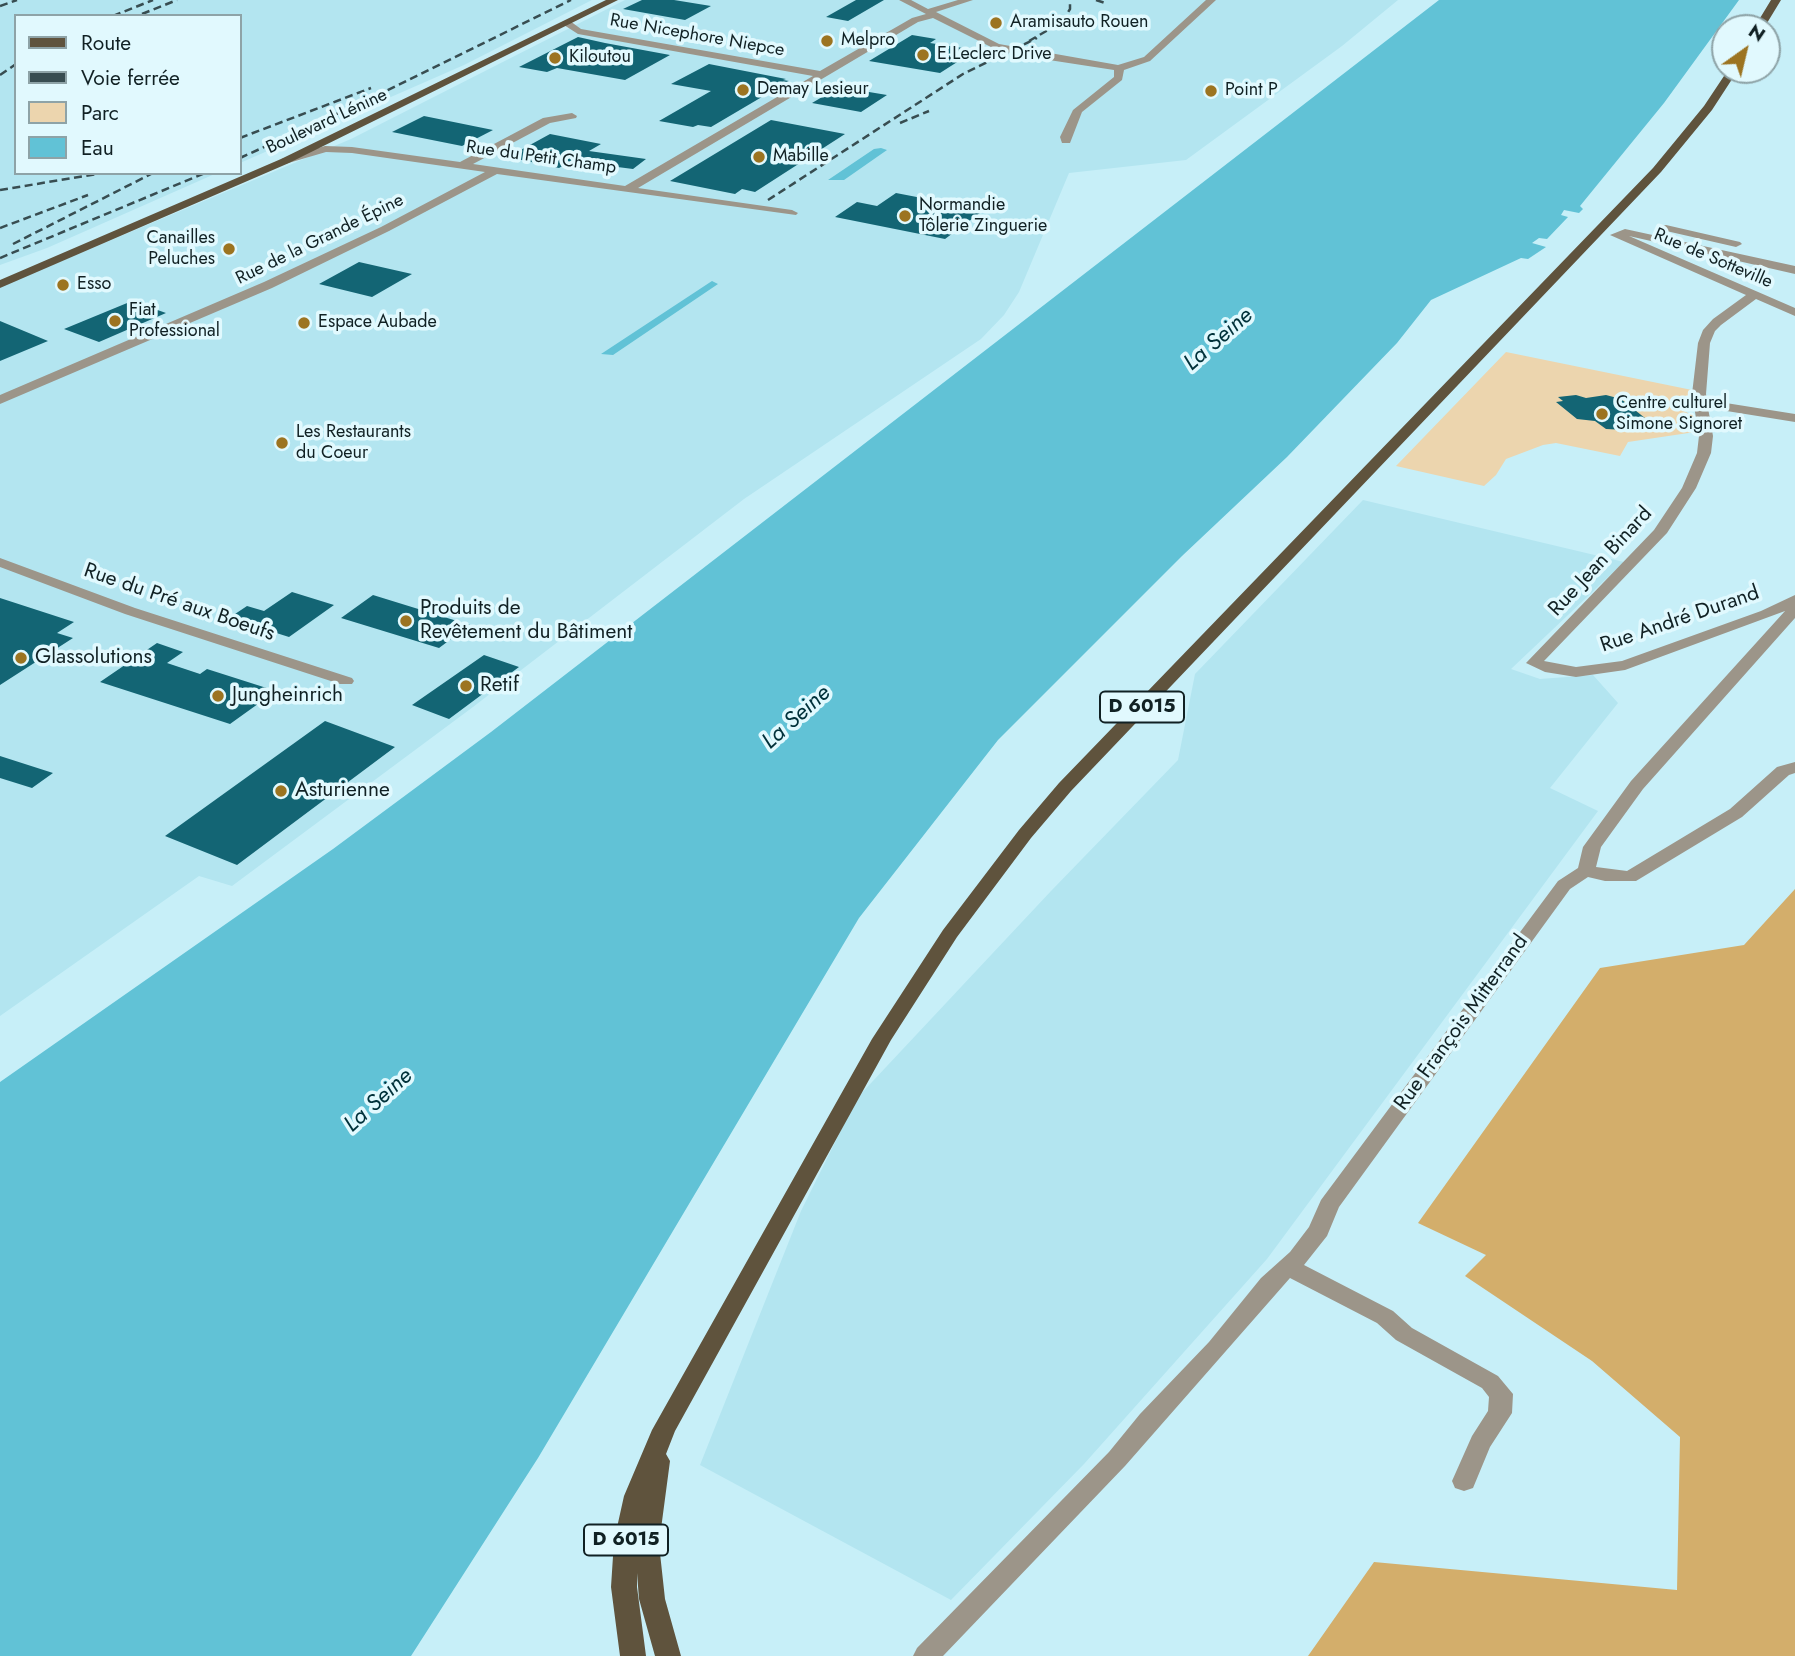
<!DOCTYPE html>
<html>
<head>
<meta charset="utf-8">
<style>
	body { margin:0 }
	#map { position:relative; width:1795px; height:1656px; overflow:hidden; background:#c7eff8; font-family:Jost,sans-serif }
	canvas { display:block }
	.legend { position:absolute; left:14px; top:14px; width:228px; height:161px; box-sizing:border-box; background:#e1f9fe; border:2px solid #8ea3a7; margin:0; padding:9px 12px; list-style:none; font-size:21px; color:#112124 }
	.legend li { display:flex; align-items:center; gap:14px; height:35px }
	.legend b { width:35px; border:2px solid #8ea3a7 }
	.north { position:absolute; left:1711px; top:14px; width:70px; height:70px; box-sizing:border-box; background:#e1f9fe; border:2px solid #8ea3a7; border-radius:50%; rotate:34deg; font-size:19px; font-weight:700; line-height:28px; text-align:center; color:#112124 }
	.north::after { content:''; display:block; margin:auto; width:24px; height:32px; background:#9c7421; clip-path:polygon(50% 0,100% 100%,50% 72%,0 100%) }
</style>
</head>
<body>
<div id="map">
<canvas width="1795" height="1656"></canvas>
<ul class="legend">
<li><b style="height:9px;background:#5f533d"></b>Route</li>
<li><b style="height:9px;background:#384d51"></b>Voie ferrée</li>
<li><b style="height:19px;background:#ecd5ae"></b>Parc</li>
<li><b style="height:19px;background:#61c2d6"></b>Eau</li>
</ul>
<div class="north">N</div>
</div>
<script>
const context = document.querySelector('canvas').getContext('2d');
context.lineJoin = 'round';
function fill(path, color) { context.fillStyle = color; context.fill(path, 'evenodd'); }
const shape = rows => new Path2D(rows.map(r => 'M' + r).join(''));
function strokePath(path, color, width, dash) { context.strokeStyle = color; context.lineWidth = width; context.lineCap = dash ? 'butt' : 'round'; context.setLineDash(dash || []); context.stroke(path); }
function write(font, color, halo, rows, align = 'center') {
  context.font = font + ' Jost,sans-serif'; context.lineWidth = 7; context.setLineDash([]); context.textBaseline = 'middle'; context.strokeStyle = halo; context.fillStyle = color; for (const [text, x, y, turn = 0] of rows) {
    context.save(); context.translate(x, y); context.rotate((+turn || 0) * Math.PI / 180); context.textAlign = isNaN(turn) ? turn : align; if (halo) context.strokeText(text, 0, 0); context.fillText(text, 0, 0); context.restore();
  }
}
fill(shape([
	[0,0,592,0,464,65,240,163,240,16,16,16,16,173,217,173,47,248,0,265],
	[625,0,1398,0,1342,46,1186,160,1069,173,1019,292,1004,315,981,339,744,499,473,707,232,886,199,876,0,1016,0,287,351,139],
	[1363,500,1624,562,1511,669,1540,679,1593,675,1618,703,1550,788,1598,811,1267,1259,1084,1464,951,1600,700,1465,801,1211,857,1098,1051,891,1178,760,1195,674]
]), '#b3e5f0');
fill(shape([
	[1506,352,1692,390,1691,396,1679,397,1677,401,1684,411,1694,416,1695,432,1628,442,1620,456,1556,443,1543,445,1506,459,1496,475,1484,486,1396,466]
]), '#ecd5ae');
fill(shape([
	[1795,889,1795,1656,1308,1656,1374,1562,1677,1590,1680,1437,1592,1361,1465,1276,1486,1255,1418,1223,1600,968,1744,945]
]), '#d3ae6b');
fill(shape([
	[1439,0,1739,0,1664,103,1580,206,1583,209,1579,213,1564,210,1561,215,1568,217,1547,239,1539,238,1532,243,1546,247,1528,259,1521,258,1431,300,1397,343,1287,457,1182,556,998,740,859,918,538,1458,411,1656,0,1656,0,1082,333,849,491,732],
	[881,148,887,150,844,180,828,180,874,149],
	[712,281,718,284,613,355,601,354]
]), '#61c2d6');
fill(shape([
	[642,0,674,0,711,6,685,20,623,9],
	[856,0,884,0,848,21,826,17],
	[912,35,936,39,930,43,976,50,940,73,869,61],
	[578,37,605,43,670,55,625,80,557,68,547,72,519,67],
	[709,64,786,79,783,80,789,81,711,127,698,125,693,127,659,121,711,91,671,84],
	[839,87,887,95,861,112,812,103],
	[424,116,493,130,462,146,392,132],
	[771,120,845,134,755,192,742,189,735,194,670,181],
	[550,134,601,144,589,151,646,159,633,169,571,161,559,168,508,157],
	[896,193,984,210,945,239,835,217,857,202,877,206],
	[359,262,412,274,372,297,319,284],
	[132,301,166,313,99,342,64,329],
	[0,321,48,341,0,361],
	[1576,395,1586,398,1606,395,1621,399,1655,426,1626,430,1606,429,1595,421,1577,419,1556,402,1563,401,1558,397],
	[292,592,334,605,289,637,229,618,247,606,264,611],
	[373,595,470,625,439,648,341,618],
	[0,598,74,622,57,633,73,638,0,685],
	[157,643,183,652,167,663,200,674,207,669,276,691,230,724,100,682],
	[484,655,519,667,449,719,412,705],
	[325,721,395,747,237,865,165,836],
	[0,756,53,773,32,788,0,778]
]), '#136574');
fill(shape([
	[899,0,911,0,928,9,958,0,973,0,936,12,999,44,1118,65,1144,57,1206,0,1216,0,1150,61,1124,70,1122,80,1082,112,1070,143,1062,143,1060,137,1073,110,1114,77,1114,70,1023,56,993,48,933,18,918,22,638,188,792,210,798,213,796,215,497,174,389,231,272,288,0,404,0,395,264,282,381,227,485,172,352,153,326,152,285,164,280,161,281,159,325,146,352,147,460,162,543,118,572,113,577,116,576,118,550,123,473,164,625,186,813,76,578,34,564,25,564,21,570,21,581,29,820,71,912,18,926,14,899,0],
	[1666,225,1740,242,1742,244,1736,247,1662,230,1662,226,1666,225],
	[1625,229,1795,266,1795,274,1629,236,1795,308,1795,316,1756,299,1721,325,1715,331,1710,343,1706,394,1707,400,1795,414,1795,422,1708,408,1713,436,1711,453,1696,488,1667,533,1544,661,1576,667,1622,661,1761,611,1795,595,1795,618,1643,789,1601,847,1596,867,1627,871,1730,809,1777,767,1795,762,1795,773,1789,775,1742,817,1636,881,1605,881,1588,877,1570,889,1339,1207,1327,1236,1304,1265,1393,1311,1412,1328,1498,1376,1513,1394,1512,1413,1490,1447,1473,1488,1464,1491,1455,1488,1452,1481,1472,1436,1488,1411,1489,1397,1482,1388,1396,1340,1377,1323,1290,1278,1125,1466,943,1656,913,1656,917,1648,1109,1452,1140,1414,1209,1342,1261,1278,1290,1252,1309,1227,1321,1200,1558,881,1578,868,1583,847,1631,781,1785,611,1625,670,1576,677,1545,672,1526,663,1654,530,1682,488,1697,453,1699,436,1692,394,1698,343,1703,330,1713,319,1746,295,1610,235,1625,229],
	[0,558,135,608,352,678,354,681,352,684,340,684,125,614,0,567,0,558]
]), '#9c9589');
fill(shape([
	[606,0,618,0,289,163,0,288,0,280,281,159,606,0],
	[1771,0,1781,0,1764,28,1754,28,1771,0],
	[1728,70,1738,70,1712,110,1661,172,1071,791,1031,838,957,937,891,1040,675,1431,666,1454,670,1461,659,1544,665,1599,681,1656,655,1656,639,1599,637,1573,637,1587,646,1656,620,1656,611,1587,614,1541,624,1496,652,1430,872,1039,943,930,1019,830,1059,783,1653,168,1704,106,1728,70]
]), '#5f533d');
strokePath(shape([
	[1096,0,1105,3],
	[0,6,17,0],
	[142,14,177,0],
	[113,16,153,0],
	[1029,41,1062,22,1070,9,1070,0],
	[0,75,16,64],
	[900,123,929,111],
	[240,138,371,88],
	[240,158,376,96,571,0],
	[0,190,103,173],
	[768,200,963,74,1037,38],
	[0,228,88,195],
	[13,244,153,173],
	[0,258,205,173]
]), '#384d51', 2.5, [8, 4.5]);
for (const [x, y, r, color] of [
	[996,23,7,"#9c7421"],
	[827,41,7,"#9c7421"],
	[923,55,7,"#9c7421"],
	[555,58,7,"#9c7421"],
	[743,90,7,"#9c7421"],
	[1211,91,7,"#9c7421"],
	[759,157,7,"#9c7421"],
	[905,216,7,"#9c7421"],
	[229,249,7,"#9c7421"],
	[63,285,7,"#9c7421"],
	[115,321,7,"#9c7421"],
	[304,323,7,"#9c7421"],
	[1602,414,7,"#9c7421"],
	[282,443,7,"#9c7421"],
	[406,621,7,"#9c7421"],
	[21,658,7,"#9c7421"],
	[466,686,7,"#9c7421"],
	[218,696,7,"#9c7421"],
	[281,791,7,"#9c7421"]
]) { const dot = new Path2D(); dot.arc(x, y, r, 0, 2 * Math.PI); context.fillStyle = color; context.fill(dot); strokePath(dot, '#e1f9fe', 2.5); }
write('18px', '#112124', '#e1f9fe', [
	["Aramisauto Rouen",1010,23],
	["Melpro",841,41],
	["E.Leclerc Drive",937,55],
	["Kiloutou",569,58],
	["Demay Lesieur",757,90],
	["Point P",1225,91],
	["Mabille",773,157],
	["Normandie",919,206],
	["Tôlerie Zinguerie",919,227],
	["Canailles",215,239,"right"],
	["Peluches",215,260,"right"],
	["Esso",77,285],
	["Fiat",129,311],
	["Professional",129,332],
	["Espace Aubade",318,323],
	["Centre culturel",1616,404],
	["Simone Signoret",1616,425],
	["Les Restaurants",296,433],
	["du Coeur",296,454]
], 'left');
write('18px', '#112124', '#e1f9fe', [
	["Rue Nicephore Niepce",697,36,10],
	["Boulevard Lénine",327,122,-25],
	["Rue du Petit Champ",541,158,8],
	["Rue de la Grande Épine",320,240,-26],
	["Rue de Sotteville",1713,259,23]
]);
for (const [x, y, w] of [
	[1142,707,84],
	[626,1540,84]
]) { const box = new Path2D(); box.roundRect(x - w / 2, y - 15.5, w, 31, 5); context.fillStyle = '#e1f9fe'; context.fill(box); strokePath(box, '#112124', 2); }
write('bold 19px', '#112124', null, [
	["D 6015",1142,707],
	["D 6015",626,1540]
]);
write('21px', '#112124', '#e1f9fe', [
	["Rue Jean Binard",1601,562,-47],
	["Rue du Pré aux Boeufs",179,603,19],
	["Rue André Durand",1680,620,-19],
	["Rue François Mitterrand",1462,1023,-54]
]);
write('21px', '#112124', '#e1f9fe', [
	["Produits de",420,609],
	["Revêtement du Bâtiment",420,633],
	["Glassolutions",35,658],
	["Retif",480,686],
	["Jungheinrich",232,696],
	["Asturienne",295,791]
], 'left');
write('italic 23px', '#00313a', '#e1f9fe', [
	["La Seine",1219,340,-41],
	["La Seine",797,718,-42],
	["La Seine",379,1101,-42]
]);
</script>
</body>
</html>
